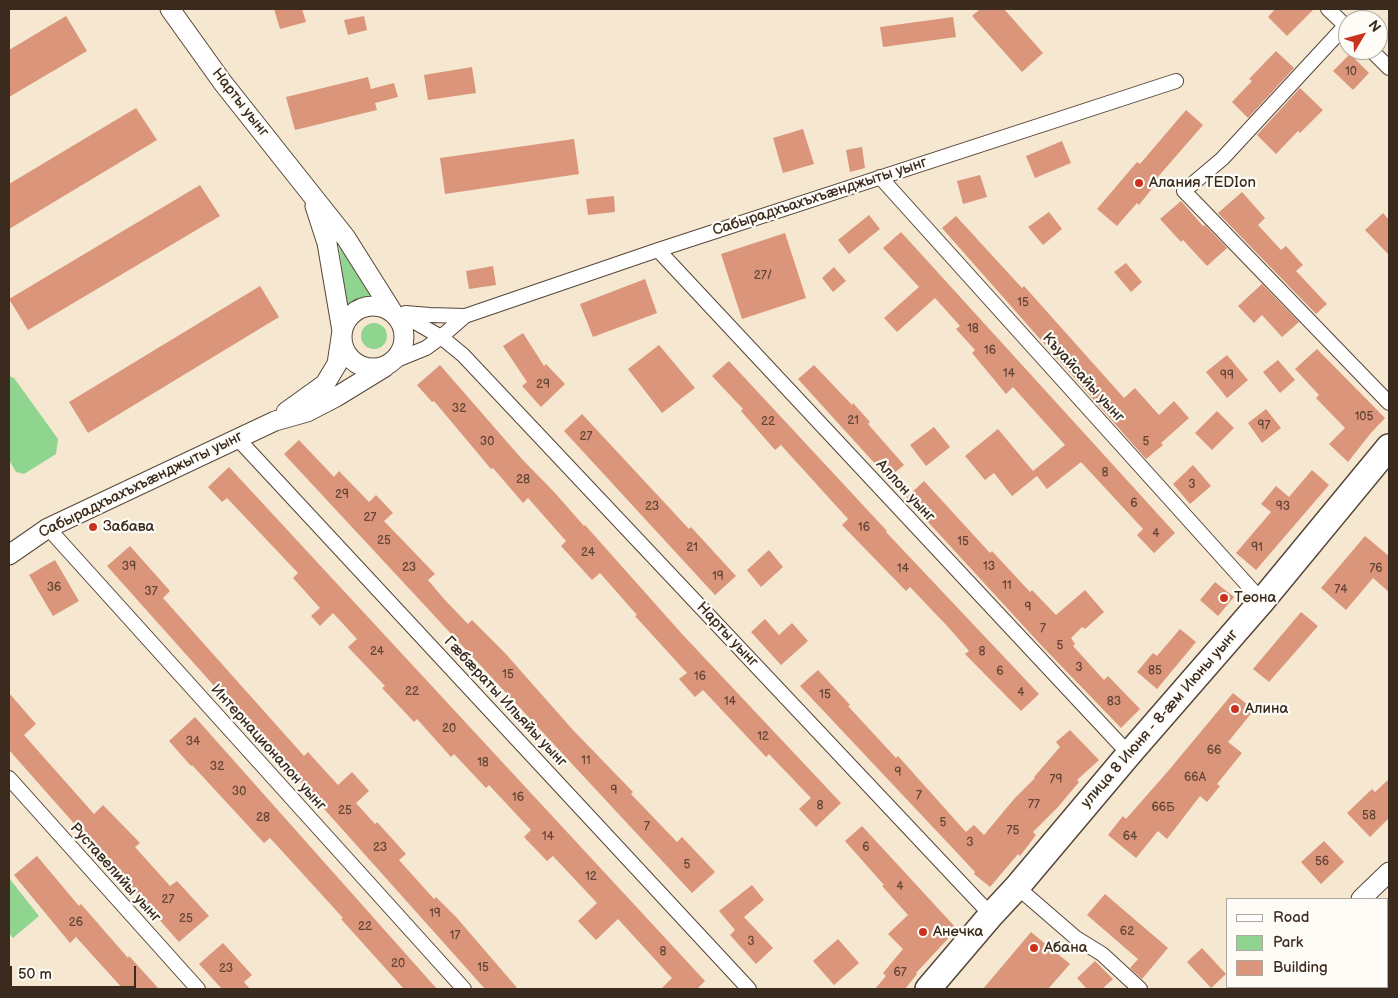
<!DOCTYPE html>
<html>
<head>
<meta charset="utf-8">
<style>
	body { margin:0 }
	#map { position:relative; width:1398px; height:998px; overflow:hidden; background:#f5e7d0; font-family:"Balsamiq Sans",sans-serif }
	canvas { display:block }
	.frame { position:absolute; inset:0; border:10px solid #3b2a1e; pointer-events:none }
	.legend { position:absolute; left:1226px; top:898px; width:162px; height:90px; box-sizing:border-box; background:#fdfcf7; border:1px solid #afa8a0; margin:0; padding:6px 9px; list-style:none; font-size:15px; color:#3b2a1e }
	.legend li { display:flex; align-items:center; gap:10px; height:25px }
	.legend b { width:25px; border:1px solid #afa8a0 }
	.north { position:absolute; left:1338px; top:10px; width:50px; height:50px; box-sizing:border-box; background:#fdfcf7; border:1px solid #afa8a0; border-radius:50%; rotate:53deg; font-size:14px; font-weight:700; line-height:20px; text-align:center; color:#3b2a1e }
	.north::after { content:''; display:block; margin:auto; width:18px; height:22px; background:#c8321e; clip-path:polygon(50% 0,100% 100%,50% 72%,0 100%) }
	.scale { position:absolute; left:10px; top:966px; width:126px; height:22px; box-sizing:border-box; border:2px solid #3b2a1e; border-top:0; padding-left:6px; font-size:15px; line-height:18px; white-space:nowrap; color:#3b2a1e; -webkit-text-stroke:4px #fdfcf7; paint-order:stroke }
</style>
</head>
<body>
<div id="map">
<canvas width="1398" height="998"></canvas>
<div class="frame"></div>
<ul class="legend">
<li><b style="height:6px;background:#fff"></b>Road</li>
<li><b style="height:14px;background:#8fd58f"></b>Park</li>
<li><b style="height:14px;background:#db957b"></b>Building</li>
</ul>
<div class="north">N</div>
<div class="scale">50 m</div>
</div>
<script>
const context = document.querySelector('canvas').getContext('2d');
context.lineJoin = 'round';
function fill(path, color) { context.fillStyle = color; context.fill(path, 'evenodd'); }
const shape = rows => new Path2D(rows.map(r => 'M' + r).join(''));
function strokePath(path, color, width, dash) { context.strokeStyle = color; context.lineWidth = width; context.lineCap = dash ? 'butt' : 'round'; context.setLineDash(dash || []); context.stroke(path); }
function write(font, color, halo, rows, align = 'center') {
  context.font = font + ' "Balsamiq Sans",sans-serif'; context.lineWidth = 4.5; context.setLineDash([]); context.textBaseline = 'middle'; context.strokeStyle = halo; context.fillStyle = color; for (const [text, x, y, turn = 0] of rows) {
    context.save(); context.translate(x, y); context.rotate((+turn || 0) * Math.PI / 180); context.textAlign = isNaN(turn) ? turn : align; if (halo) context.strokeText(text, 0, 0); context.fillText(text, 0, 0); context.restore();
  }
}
fill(shape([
	[339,243,373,295,359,299,346,306],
	'361 336a13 13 0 1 1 26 0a13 13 0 1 1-26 0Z',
	[9,376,14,378,58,439,56,454,24,474,16,472,9,460],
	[9,878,39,916,13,938,9,933]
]), '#8fd58f');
fill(shape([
	[274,9,302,9,306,22,280,29],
	[980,9,1004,9,1043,53,1022,72,972,16],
	[1275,9,1314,9,1287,36,1268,17],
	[66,16,87,51,9,97,9,50],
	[364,16,367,30,348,35,344,20],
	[953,17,956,37,883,47,880,27],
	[1276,51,1294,68,1248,118,1232,102,1252,81,1249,79],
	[1350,54,1369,73,1353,90,1333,71],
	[472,67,476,93,428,100,424,75],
	[368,77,371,89,394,83,398,97,375,103,377,110,295,130,286,97],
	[1300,88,1323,110,1300,133,1298,131,1276,154,1257,135],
	[136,108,157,140,9,229,9,184],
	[1186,110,1203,125,1157,178,1159,180,1139,205,1137,203,1117,226,1097,209,1137,162,1140,164],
	[803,129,814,164,783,173,773,138],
	[574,139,579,174,445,194,440,158],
	[1062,141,1071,163,1035,178,1026,156],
	[862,147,865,168,850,172,846,150],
	[980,175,987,197,963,204,957,181],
	[200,185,220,216,28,330,9,299],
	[1242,192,1265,218,1258,225,1281,250,1286,246,1303,265,1296,271,1327,304,1316,314,1218,213],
	[614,196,615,212,588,215,586,199],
	[1181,201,1203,226,1205,225,1227,248,1207,266,1183,240,1181,242,1160,219],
	[1049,212,1062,229,1043,245,1028,227],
	[1383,213,1389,220,1389,255,1365,230],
	[869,215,880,229,849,254,838,240],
	[956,216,1022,288,1024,286,1124,398,1135,388,1159,415,1174,401,1189,418,1161,443,1163,445,1146,459,942,228],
	[901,232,1175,533,1154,553,1137,535,1143,529,1081,462,1047,489,1037,476,1012,496,994,473,985,480,965,456,998,429,1033,471,1065,445,1013,387,1006,394,972,353,975,350,956,329,960,326,935,298,897,332,884,318,919,287,883,248],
	[785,233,806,298,742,319,721,254],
	[1126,263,1142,282,1131,292,1114,272],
	[493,266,496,285,469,289,466,271],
	[834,267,846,281,833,292,822,278],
	[645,279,657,313,593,337,580,304],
	[1262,284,1299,322,1282,337,1262,315,1254,323,1238,306],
	[260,286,279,317,88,433,69,402],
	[523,333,544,366,546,364,565,384,541,407,522,386,527,382,503,346],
	[659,345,695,388,662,413,628,369],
	[1317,349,1385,418,1370,434,1348,462,1329,444,1345,428,1316,398,1319,395,1295,369],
	[1227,355,1248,380,1227,398,1206,372],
	[1278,360,1295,380,1280,393,1263,372],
	[729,361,887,531,886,532,1039,694,1021,711,965,654,969,651,949,628,910,587,906,591,842,525,848,519,781,445,775,450,741,411,743,409,712,376],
	[440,365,521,458,555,493,584,526,585,525,682,634,841,803,816,827,799,809,811,798,769,754,766,757,703,690,695,697,679,679,687,673,635,616,637,615,600,573,592,580,561,546,566,541,528,498,523,503,493,468,491,469,434,401,432,402,417,385],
	[814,365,852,405,853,403,870,422,868,424,904,465,888,478,798,379],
	[1266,409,1281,428,1262,443,1248,423],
	[1217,411,1234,428,1212,450,1195,433],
	[582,414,689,529,691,527,736,576,715,595,564,431],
	[934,427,950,447,926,466,910,445],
	[299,440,334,477,339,471,369,502,376,495,393,513,384,521,435,574,428,580,444,599,468,624,472,620,505,653,573,730,633,792,631,794,677,842,682,837,715,872,692,893,284,454],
	[1193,465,1211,486,1190,504,1173,484],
	[229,467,705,981,697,989,661,989,672,978,618,919,596,940,578,921,597,903,553,856,547,861,524,837,531,830,489,785,486,788,454,754,451,757,417,719,414,722,382,688,385,686,348,647,357,639,333,613,320,626,311,616,320,608,293,578,298,573,227,498,222,502,208,487],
	[1312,470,1329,485,1256,570,1236,553,1271,512,1261,504,1276,486,1289,497],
	[924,481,990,553,992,551,1030,592,1032,590,1056,615,1085,590,1104,612,1085,629,1082,627,1071,638,1075,644,1073,646,1104,680,1108,676,1140,709,1121,728,1041,645,906,498],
	[1365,536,1389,556,1389,592,1373,578,1346,610,1321,588],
	[130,546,170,591,163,598,304,756,308,752,338,785,352,772,369,791,356,803,375,824,377,822,406,854,399,860,434,899,436,897,457,918,518,989,485,989,107,566],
	[769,550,783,567,761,587,747,570],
	[55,560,79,601,53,616,29,575],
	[1215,582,1234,597,1218,616,1200,600],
	[1301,612,1318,626,1269,682,1253,669],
	[765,619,779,635,792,623,808,641,781,665,751,632],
	[1180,629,1196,642,1157,689,1137,672,1153,653,1157,656],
	[818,670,850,705,848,706,896,758,898,756,966,832,974,825,984,835,1014,799,1035,778,1034,777,1060,747,1056,742,1070,730,1099,760,1077,780,1079,782,1058,807,1033,832,1036,835,1020,856,1018,854,990,887,974,874,975,872,946,841,800,686],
	[9,693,36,724,24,735,94,814,103,805,140,843,135,847,170,886,177,881,209,916,179,942,9,750],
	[1233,693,1254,710,1228,742,1242,753,1217,784,1220,786,1207,802,1200,796,1167,839,1158,831,1136,858,1108,835,1123,816,1126,819,1169,770],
	[195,717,356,898,437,989,404,989,341,919,343,918,292,862,270,838,264,843,192,765,191,766,169,741],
	[1389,779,1389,818,1370,837,1347,813,1372,789,1375,792],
	[862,826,957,929,916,973,917,974,905,989,875,989,886,976,883,973,903,949,888,934,908,915,882,886,884,885,845,841],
	[1324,841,1344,862,1321,884,1301,862],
	[37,856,79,906,81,904,128,958,129,956,159,989,123,989,76,937,70,943,14,875],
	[752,885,764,900,744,917,773,948,756,964,730,935,735,930,719,911],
	[1105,894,1168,948,1142,979,1130,968,1138,959,1087,915],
	[1031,932,1070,964,1048,989,983,989],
	[838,939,859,963,834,985,813,961],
	[223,943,252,975,244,982,250,989,222,989,199,964],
	[1202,948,1226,974,1211,988,1187,962],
	[1095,961,1113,979,1102,989,1087,989,1077,978]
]), '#db957b');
const street = shape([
	[1328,9,1348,28],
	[1345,26,1222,159,1184,191,1389,403],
	[1371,50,1389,68],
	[880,177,1262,601],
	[658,250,1129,754],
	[392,311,413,321,441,337,463,355,991,915],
	[405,313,430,315,465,316,658,250,1176,81],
	[394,361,426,348,441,337,465,316],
	[237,438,749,989],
	[48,528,464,989],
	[9,778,198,989],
	[1017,887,1076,938,1102,954,1140,989]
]);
const secondary = shape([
	[170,9,223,83,346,238,392,311],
	'342 337a31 31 0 1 1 62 0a31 31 0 1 1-62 0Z',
	[286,412,325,384,337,364,342,331,327,243,315,206],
	[9,555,48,528,275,421,307,412,336,397,385,367],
	[1361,899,1389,872],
	[1267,989,1270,987]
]);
const highway = shape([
	[928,989,991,915,1017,887,1129,754,1262,601,1389,447]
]);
strokePath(street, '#574639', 16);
strokePath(secondary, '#574639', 21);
strokePath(highway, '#574639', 28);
strokePath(street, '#fff', 14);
strokePath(secondary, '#fff', 19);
strokePath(highway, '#fff', 25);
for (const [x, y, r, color] of [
	[1139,183,5,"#c8321e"],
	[93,527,5,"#c8321e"],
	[1224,598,5,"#c8321e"],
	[1235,709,5,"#c8321e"],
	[923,932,5,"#c8321e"],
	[1034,948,5,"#c8321e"]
]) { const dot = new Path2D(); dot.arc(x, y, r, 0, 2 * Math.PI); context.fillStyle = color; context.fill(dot); strokePath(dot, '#fdfcf7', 2); }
write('12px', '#634535', null, [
	["10",1351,72],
	["27/",763,276],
	["15",1023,303],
	["18",973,329],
	["16",990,351],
	["14",1009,374],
	["99",1227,376],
	["29",543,385],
	["32",459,409],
	["105",1364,417],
	["21",853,421],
	["22",768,422],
	["97",1264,426],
	["27",586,437],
	["30",487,442],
	["5",1146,442],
	["8",1105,473],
	["28",523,480],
	["3",1192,485],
	["29",342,495],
	["6",1134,504],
	["23",652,507],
	["93",1283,507],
	["27",370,518],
	["16",864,528],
	["4",1156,534],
	["25",384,541],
	["15",963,542],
	["21",692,548],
	["91",1257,548],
	["24",588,553],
	["39",129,567],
	["13",989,567],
	["23",409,568],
	["14",903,569],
	["76",1376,569],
	["19",718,577],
	["11",1007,586],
	["36",54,588],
	["74",1341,590],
	["37",151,592],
	["9",1028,608],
	["7",1043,629],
	["5",1060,646],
	["24",377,652],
	["8",982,652],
	["3",1079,668],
	["85",1155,671],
	["6",1000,672],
	["15",508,675],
	["16",700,677],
	["22",412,692],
	["4",1021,693],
	["15",825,695],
	["14",730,702],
	["83",1114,702],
	["20",449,729],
	["12",763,737],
	["34",193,742],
	["66",1214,751],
	["11",586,761],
	["18",483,763],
	["32",217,767],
	["9",898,773],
	["66А",1195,778],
	["79",1056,780],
	["9",614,791],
	["30",239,792],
	["7",919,796],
	["16",518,798],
	["77",1034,805],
	["8",820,806],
	["66Б",1163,808],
	["25",345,811],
	["58",1369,816],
	["28",263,818],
	["5",943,823],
	["7",647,827],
	["75",1013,831],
	["14",548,837],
	["64",1130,837],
	["3",970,843],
	["23",380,848],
	["6",866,848],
	["56",1322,862],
	["5",687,865],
	["12",591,877],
	["4",900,887],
	["27",168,900],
	["19",435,914],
	["25",186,919],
	["26",76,923],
	["22",365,927],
	["62",1127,932],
	["17",455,936],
	["3",751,942],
	["8",663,952],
	["20",398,964],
	["15",483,968],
	["23",226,969],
	["67",900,973]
]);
write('15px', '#3b2a1e', '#fdfcf7', [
	["Нарты уынг",240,103,52],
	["Сабырадхъахъхъæнджыты уынг",820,197,-18],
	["Къуайсайы уынг",1083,378,48],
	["Сабырадхъахъхъæнджыты уынг",141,485,-26],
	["Аллон уынг",905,491,47],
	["Нарты уынг",727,635,47],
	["Гæбæраты Ильяйы уынг",505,702,47],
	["улица 8 Июня - 8-ӕм Июны уынг",1160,719,-49],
	["Интернационалон уынг",268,748,48],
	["Руставелийы уынг",115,873,48]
]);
write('15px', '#3b2a1e', '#fdfcf7', [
	["Алания ТEDIon",1149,183],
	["Забава",103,527],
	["Теона",1234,598],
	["Алина",1245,709],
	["Анечка",933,932],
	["Абана",1044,948]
], 'left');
</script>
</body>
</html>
